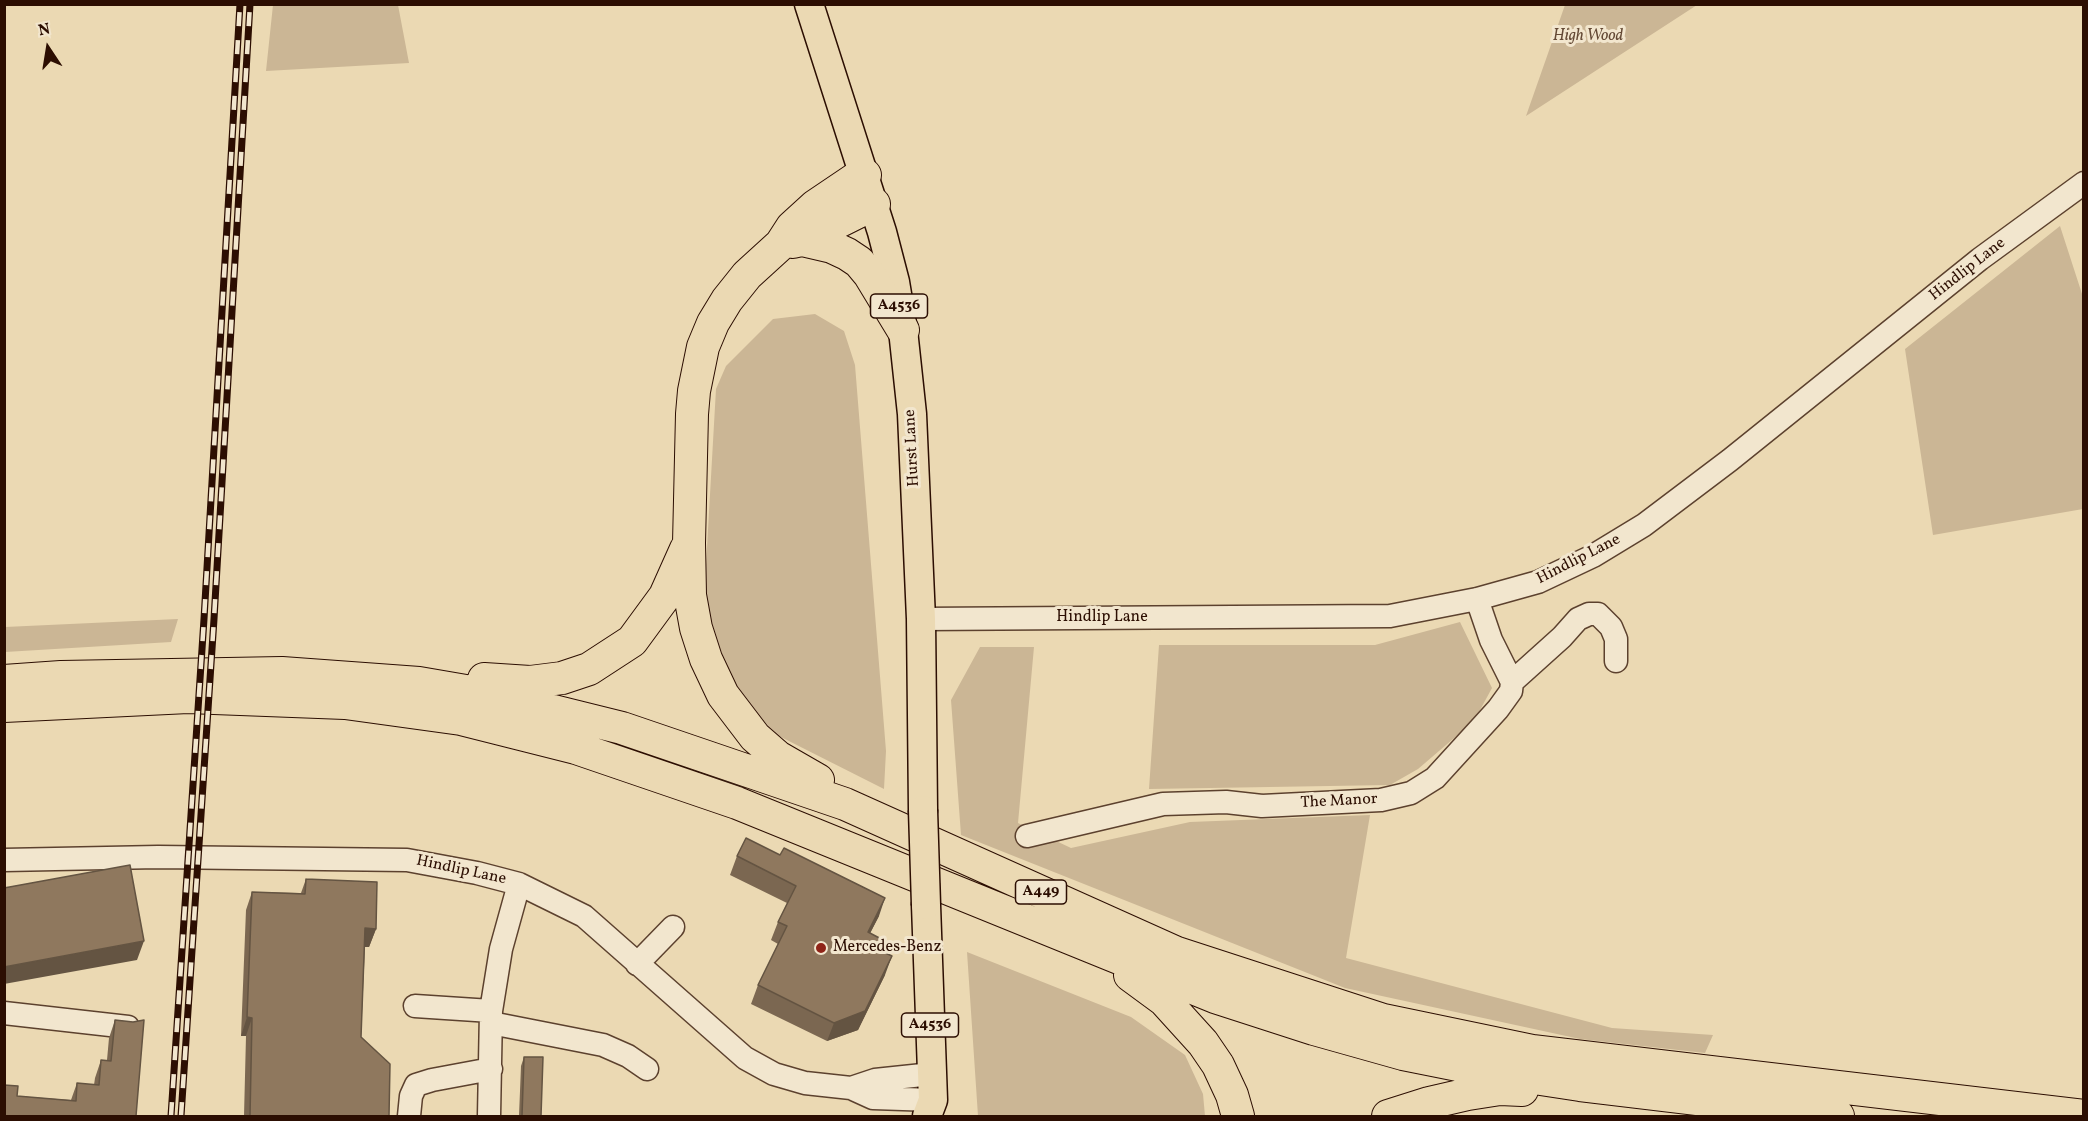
<!DOCTYPE html>
<html>
<head>
<meta charset="utf-8">
<style>
	body { margin:0 }
	#map { position:relative; width:2088px; height:1121px; overflow:hidden; background:#ebd9b3; font-family:Vollkorn,serif }
	canvas { display:block }
	.frame { position:absolute; inset:0; border:6px solid #2c0e02; pointer-events:none }
	.north { position:absolute; left:18px; top:18px; width:60px; height:60px; -webkit-text-stroke:4px #f2e6ce; paint-order:stroke; rotate:348deg; font-size:16px; font-weight:700; line-height:24px; text-align:center; color:#2c0e02 }
	.north::after { content:''; display:block; margin:auto; width:21px; height:27px; background:#2c0e02; clip-path:polygon(50% 0,100% 100%,50% 72%,0 100%) }
</style>
</head>
<body>
<div id="map">
<canvas width="2088" height="1121"></canvas>
<div class="frame"></div>
<div class="north">N</div>
</div>
<script>
const context = document.querySelector('canvas').getContext('2d');
context.lineJoin = 'round';
function fill(path, color) { context.fillStyle = color; context.fill(path, 'evenodd'); }
const shape = rows => new Path2D(rows.map(r => 'M' + r).join(''));
function strokePath(path, color, width, dash) { context.strokeStyle = color; context.lineWidth = width; context.lineCap = dash ? 'butt' : 'round'; context.setLineDash(dash || []); context.stroke(path); }
function write(font, color, halo, rows, align = 'center') {
  context.font = font + ' Vollkorn,serif'; context.lineWidth = 6; context.setLineDash([]); context.textBaseline = 'middle'; context.strokeStyle = halo; context.fillStyle = color; for (const [text, x, y, turn = 0] of rows) {
    context.save(); context.translate(x, y); context.rotate((+turn || 0) * Math.PI / 180); context.textAlign = isNaN(turn) ? turn : align; if (halo) context.strokeText(text, 0, 0); context.fillText(text, 0, 0); context.restore();
  }
}
fill(shape([
	[273,5,398,5,409,63,266,71],
	[1565,5,1565,4,1697,5,1526,116],
	[2060,226,2083,297,2083,509,1933,535,1905,349],
	[815,314,844,331,855,365,886,751,884,789,773,733,732,684,704,600,716,389,726,366,773,319],
	[178,619,171,642,5,652,5,627],
	[1460,622,1492,688,1474,721,1418,769,1390,785,1149,789,1159,645,1375,645],
	[980,647,1034,647,1018,823,1071,848,1190,822,1370,815,1346,958,1612,1028,1713,1035,1705,1053,1580,1039,1345,988,961,835,951,700],
	[967,952,1131,1017,1185,1055,1203,1094,1205,1116,978,1116]
]), '#cbb695');
const minor = shape([
	[921,619,1390,616,1477,599,1538,582,1593,556,1644,525,1730,460,1980,259,2084,183],
	[1512,682,1562,637,1578,619,1589,614,1598,614,1611,627,1616,639,1616,661],
	[1027,836,1163,804,1226,802,1262,806,1381,800,1411,793,1435,778,1498,709,1511,691,1512,682,1491,640,1477,599],
	[4,860,158,857,407,860,477,873,519,884,584,916,745,1058,774,1074,805,1083,851,1088,875,1080,932,1074],
	[637,964,673,927],
	[415,1006,491,1011],
	[4,1013,128,1027],
	[491,1023,603,1045,628,1056,647,1069],
	[851,1088,873,1098,933,1100],
	[409,1116,411,1096,416,1085,432,1080,491,1069],
	[489,1116,491,1011,501,949,519,884]
]);
const major = shape([
	[809,4,882,232,895,282,903,330,912,414,921,619,923,810],
	[926,905,933,1100,927,1116]
]);
const highway = shape([
	[802,240,832,247,847,254,859,262,869,274,903,330],
	[793,242,802,240,874,204],
	[484,679,530,682,562,678,589,669,632,641,665,596,686,549],
	[4,681,61,677,282,673,419,683,489,695,622,728,845,804,1177,953,1383,1020,1532,1051,2084,1116],
	[4,706,188,697,345,703,461,719,576,748,737,803,1215,997,1314,1029,1403,1054,1488,1071,1580,1085,1838,1116],
	[818,780,778,757,755,737,723,695,706,659,696,628,690,595,689,543,692,414,694,391,703,347,713,323,727,300,747,275,781,244,792,227,815,206,855,179,865,175],
	[1130,975,1164,1000,1203,1043,1218,1065,1232,1095,1238,1116],
	[1388,1116,1429,1103,1468,1094,1500,1089,1522,1090]
]);
strokePath(minor, '#5c412e', 25);
strokePath(major, '#2c0e02', 31);
strokePath(highway, '#2c0e02', 34);
strokePath(minor, '#f2e6ce', 22);
strokePath(major, '#ebd9b3', 28);
strokePath(highway, '#ebd9b3', 32);
const rail = shape([
	[171,1116,204,619,240,4],
	[181,1116,214,619,250,4]
]);
strokePath(rail, '#2c0e02', 7);
strokePath(rail, '#f2e6ce', 4.5, [14]);
const majorBridge = shape([
	[923,810,926,905]
]);
strokePath(majorBridge, '#2c0e02', 31, []);
strokePath(majorBridge, '#ebd9b3', 28);
fill(shape([
	[737,856,879,916,870,933,882,951,885,975,858,1030,827,1041,751,1004,758,985,778,944,771,940,778,922,787,903,730,875],
	[306,879,376,929,369,947,365,947,361,1037,389,1116,244,1116,246,1036,241,1036,246,910,252,892,301,893],
	[115,1020,136,1116,17,1096,71,1100,77,1083,94,1085,95,1078,101,1060,107,1060,109,1038],
	[524,1057,541,1116,519,1116,521,1066]
]), '#7b6751');
fill(shape([
	[885,898,879,916,861,951,868,932],
	[365,928,376,929,369,947,358,947],
	[144,941,137,960,4,984,4,967],
	[892,956,885,975,858,1030,827,1041,834,1023],
	[247,1017,252,1018,246,1036,241,1036]
]), '#645442');
const building = shape([
	[746,838,780,855,784,848,885,898,868,932,885,941,881,951,892,956,865,1011,834,1023,758,985,787,926,778,922,796,886,737,856,746,838],
	[130,865,144,941,4,967,4,888,130,865],
	[306,879,377,882,376,929,365,928,361,1037,390,1064,389,1116,250,1116,252,1018,247,1017,252,892,305,894,306,879],
	[115,1020,133,1022,144,1020,136,1116,4,1116,4,1085,18,1086,17,1096,76,1101,77,1083,99,1085,101,1060,111,1061,115,1020],
	[524,1057,543,1057,541,1116,522,1116,524,1057]
]);
fill(building, '#8f785e');
strokePath(building, '#645442', 1.5);
for (const [x, y, r, color] of [
	[821,948,6,"#8f2418"]
]) { const dot = new Path2D(); dot.arc(x, y, r, 0, 2 * Math.PI); context.fillStyle = color; context.fill(dot); strokePath(dot, '#f2e6ce', 2); }
for (const [x, y, w] of [
	[899,306,57],
	[1041,892,51],
	[930,1025,57]
]) { const box = new Path2D(); box.roundRect(x - w / 2, y - 12, w, 24, 4.5); context.fillStyle = '#f2e6ce'; context.fill(box); strokePath(box, '#2c0e02', 1.5); }
write('bold 15px', '#2c0e02', null, [
	["A4536",899,306],
	["A449",1041,892],
	["A4536",930,1025]
]);
write('italic 16px', '#644935', '#f2e6ce', [
	["High Wood",1588,37]
]);
write('16px', '#2c0e02', '#f2e6ce', [
	["Hindlip Lane",1968,270,-38],
	["Hurst Lane",913,448,-93],
	["Hindlip Lane",1579,560,-27],
	["Hindlip Lane",1102,618],
	["The Manor",1339,802,-3],
	["Hindlip Lane",461,871,12]
]);
write('16px', '#2c0e02', '#f2e6ce', [
	["Mercedes-Benz",833,948]
], 'left');
</script>
</body>
</html>
